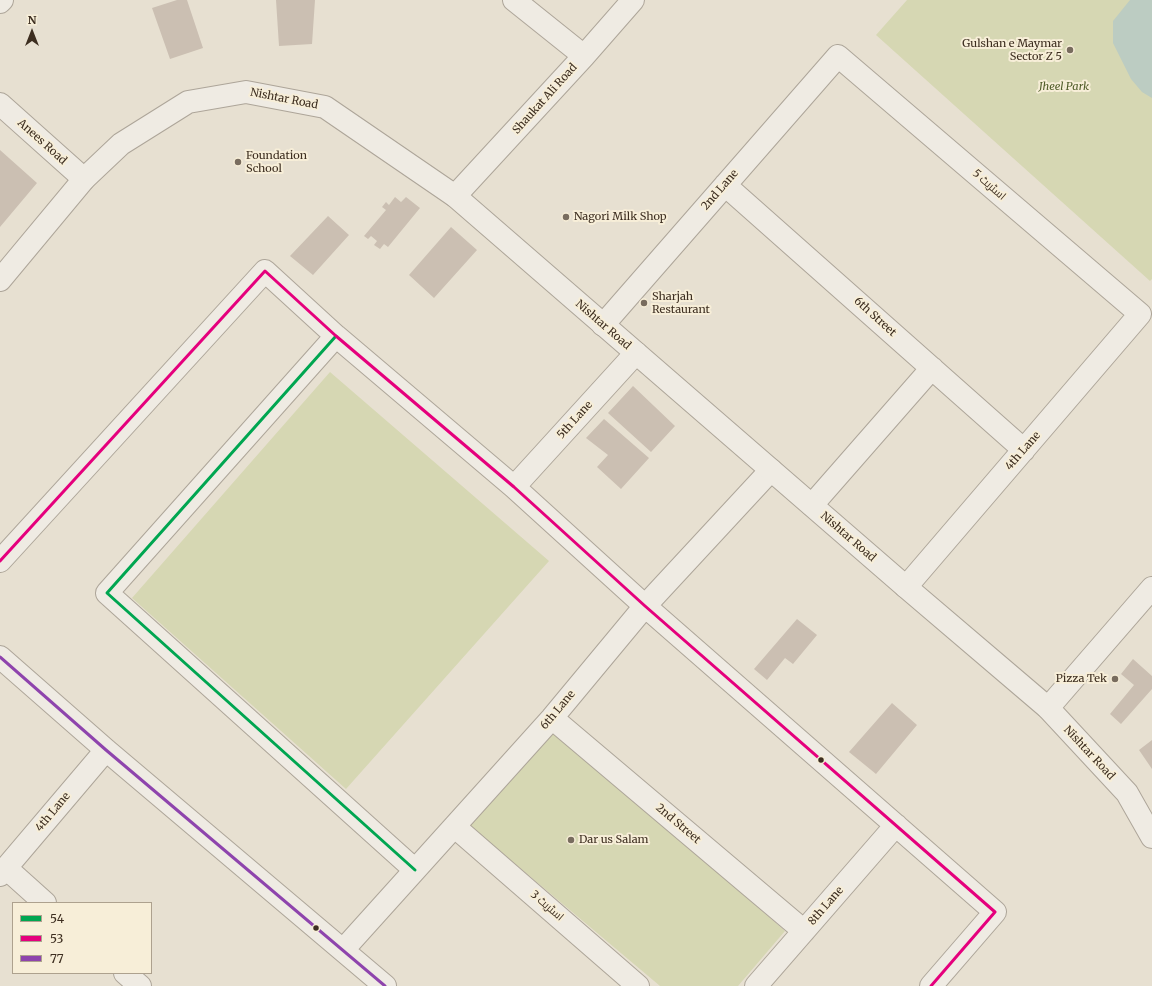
<!DOCTYPE html>
<html>
<head>
<meta charset="utf-8">
<style>
	body { margin:0 }
	#map { position:relative; width:1152px; height:986px; overflow:hidden; background:#e7e0d1; font-family:Merriweather,serif }
	canvas { display:block }
	.legend { position:absolute; left:12px; top:902px; width:140px; height:72px; box-sizing:border-box; background:#f7eed8; border:1px solid #ada18e; margin:0; padding:5px 7px; list-style:none; font-size:12px; color:#3d2e20 }
	.legend li { display:flex; align-items:center; gap:8px; height:20px }
	.legend b { width:20px; border:1px solid #ada18e }
	.north { position:absolute; left:12px; top:12px; width:40px; height:40px; -webkit-text-stroke:3px #f7eed8; paint-order:stroke; rotate:0deg; font-size:11px; font-weight:700; line-height:16px; text-align:center; color:#3d2e20 }
	.north::after { content:''; display:block; margin:auto; width:14px; height:18px; background:#3d2e20; clip-path:polygon(50% 0,100% 100%,50% 72%,0 100%) }
</style>
</head>
<body>
<div id="map">
<canvas width="1152" height="986"></canvas>
<ul class="legend">
<li><b style="height:5px;background:#00a651"></b>54</li>
<li><b style="height:5px;background:#e5007d"></b>53</li>
<li><b style="height:5px;background:#8e44ad"></b>77</li>
</ul>
<div class="north">N</div>
</div>
<script>
const context = document.querySelector('canvas').getContext('2d');
context.lineJoin = 'round';
function fill(path, color) { context.fillStyle = color; context.fill(path, 'evenodd'); }
const shape = rows => new Path2D(rows.map(r => 'M' + r).join(''));
function strokePath(path, color, width, dash) { context.strokeStyle = color; context.lineWidth = width; context.lineCap = dash ? 'butt' : 'round'; context.setLineDash(dash || []); context.stroke(path); }
function write(font, color, halo, rows, align = 'center') {
  context.font = font + ' Merriweather,Cairo,serif'; context.lineWidth = 4; context.setLineDash([]); context.textBaseline = 'middle'; context.strokeStyle = halo; context.fillStyle = color; for (const [text, x, y, turn = 0] of rows) {
    context.save(); context.translate(x, y); context.rotate((+turn || 0) * Math.PI / 180); context.textAlign = isNaN(turn) ? turn : align; if (halo) context.strokeText(text, 0, 0); context.fillText(text, 0, 0); context.restore();
  }
}
fill(shape([
	[907,0,1152,0,1152,279,1150,281,876,35],
	[330,372,549,561,346,789,132,598],
	[555,730,785,931,738,986,660,986,469,825]
]), '#d6d7b3');
fill(shape([
	[1130,0,1152,0,1152,98,1142,92,1131,79,1113,43,1113,21]
]), '#bcccc2');
fill(shape([
	[177,0,187,0,203,48,170,59,152,8],
	[276,0,315,0,312,44,279,46],
	[0,150,37,183,0,227],
	[395,197,401,202,406,197,420,208,388,247,384,244,380,249,374,245,377,241,371,236,368,239,364,236,386,210,382,207,386,202,389,205],
	[328,216,349,235,313,275,290,256],
	[451,227,477,250,434,298,409,275],
	[633,386,675,426,651,452,608,413],
	[604,419,649,458,621,489,597,467,608,455,586,438],
	[797,619,817,635,793,664,785,658,767,680,754,669],
	[1133,659,1152,676,1152,689,1121,724,1110,714,1134,685,1121,674],
	[892,703,917,725,876,774,849,752],
	[1152,740,1152,769,1139,750]
]), '#cbbfb2');
const minor = shape([
	[514,0,584,56],
	[0,2,2,0],
	[0,104,84,179],
	[725,185,1024,450],
	[455,196,584,56,633,0],
	[603,325,838,56,1140,314,906,587],
	[336,336,107,593,415,870],
	[514,487,636,353],
	[812,505,932,368],
	[0,561,265,271,336,336,514,487,645,606,995,912,931,986],
	[0,657,106,750,385,986],
	[1048,708,1152,588],
	[552,718,804,931],
	[455,827,638,986],
	[6,868,45,903],
	[0,875,106,750],
	[343,950,552,718,645,606,771,470],
	[125,973,140,986],
	[756,986,896,825]
]);
const tertiary = shape([
	[0,280,84,179,121,144,188,102,246,92,325,107,455,196,906,587,1048,708,1127,793,1152,837]
]);
strokePath(minor, '#ada599', 24);
strokePath(tertiary, '#ada599', 24);
strokePath(minor, '#efebe3', 22);
strokePath(tertiary, '#efebe3', 22);
strokePath(shape([
	[336,336,107,593,415,870]
]), '#00a651', 3);
strokePath(shape([
	[0,561,265,271,336,336,514,487,645,606,995,912,931,986]
]), '#e5007d', 3);
strokePath(shape([
	[0,657,106,750,385,986]
]), '#8e44ad', 3);
for (const [x, y, r, color] of [
	[1070,50,4,"#786c5e"],
	[238,162,4,"#786c5e"],
	[566,217,4,"#786c5e"],
	[644,303,4,"#786c5e"],
	[1115,679,4,"#786c5e"],
	[821,760,3.5,"#3d2e20"],
	[571,840,4,"#786c5e"],
	[316,928,3.5,"#3d2e20"]
]) { const dot = new Path2D(); dot.arc(x, y, r, 0, 2 * Math.PI); context.fillStyle = color; context.fill(dot); strokePath(dot, '#f7eed8', 1.5); }
write('11px', '#3d2e20', '#f7eed8', [
	["Gulshan e Maymar",1062,44,"right"],
	["Sector Z 5",1062,57,"right"],
	["Foundation",246,156],
	["School",246,169],
	["Nagori Milk Shop",574,217],
	["Sharjah",652,297],
	["Restaurant",652,310],
	["Pizza Tek",1107,679,"right"],
	["Dar us Salam",579,840]
], 'left');
write('italic 11px', '#4d5a26', '#f7eed8', [
	["Jheel Park",1064,87]
]);
write('11px', '#3d2e20', '#f7eed8', [
	["Nishtar Road",284,99,11],
	["Shaukat Ali Road",545,99,-48],
	["Anees Road",42,142,42],
	["اسٹریٹ 5",989,185,41],
	["2nd Lane",720,190,-49],
	["6th Street",875,317,42],
	["Nishtar Road",603,325,41],
	["5th Lane",575,420,-48],
	["4th Lane",1023,451,-49],
	["Nishtar Road",848,537,41],
	["6th Lane",558,710,-50],
	["Nishtar Road",1089,753,47],
	["4th Lane",53,812,-50],
	["2nd Street",678,824,40],
	["اسٹریٹ 3",547,906,41],
	["8th Lane",826,906,-49]
]);
</script>
</body>
</html>
